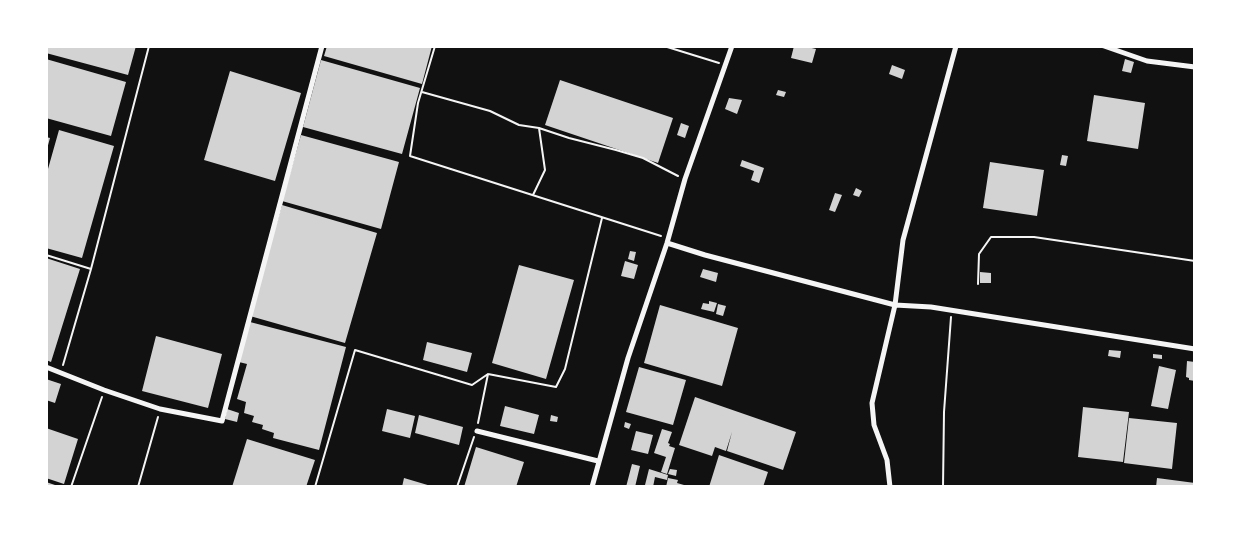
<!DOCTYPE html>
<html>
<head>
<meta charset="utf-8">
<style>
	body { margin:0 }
	#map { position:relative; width:1241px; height:533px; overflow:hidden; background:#111; font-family:"Public Sans",sans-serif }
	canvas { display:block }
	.frame { position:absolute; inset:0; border:48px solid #fff; pointer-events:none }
</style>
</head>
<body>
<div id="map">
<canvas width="1241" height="533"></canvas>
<div class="frame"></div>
</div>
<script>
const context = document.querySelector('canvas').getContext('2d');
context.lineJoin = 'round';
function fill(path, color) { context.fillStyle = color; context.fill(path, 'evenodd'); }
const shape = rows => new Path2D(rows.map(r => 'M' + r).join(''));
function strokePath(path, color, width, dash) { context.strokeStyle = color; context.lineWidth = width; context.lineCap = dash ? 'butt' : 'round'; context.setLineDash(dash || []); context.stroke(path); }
fill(shape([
	[46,46,136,46,128,75,46,53],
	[327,46,432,46,422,84,324,56],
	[794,46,803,46,816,49,812,63,791,58],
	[46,59,126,82,111,136,46,118],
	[1125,59,1134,62,1131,73,1122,71],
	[321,60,420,88,402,154,303,127],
	[892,65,905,70,902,79,889,74],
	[230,71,301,93,275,181,204,160],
	[560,80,673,118,658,163,545,125],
	[778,90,786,92,784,97,776,95],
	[1094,95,1145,103,1138,149,1087,141],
	[729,98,742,100,737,114,725,109],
	[681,123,689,126,685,138,677,135],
	[59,130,114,146,82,258,46,248,46,176],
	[301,135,399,162,381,229,282,201],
	[46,137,50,138,47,149,46,149],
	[1062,155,1068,156,1066,166,1060,165],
	[742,160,764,168,759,183,751,180,754,171,740,166],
	[990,162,1044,170,1037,216,983,208],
	[856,188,862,191,859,197,853,195],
	[835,193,842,195,835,212,829,210],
	[282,205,377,233,345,343,250,316],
	[630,251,636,252,634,261,628,259],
	[46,258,80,269,51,362,46,360],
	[625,261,638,265,634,279,621,276],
	[519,265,574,280,546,379,492,363],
	[703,269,718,273,716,282,700,277],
	[980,272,991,273,991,283,980,283],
	[709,301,717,303,714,312,701,309,703,303,709,304],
	[718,304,726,306,723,316,716,314],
	[660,305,738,328,722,386,644,363],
	[250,322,346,347,319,450,273,438,274,433,262,429,263,425,252,422,254,416,244,413,246,402,237,399,247,364,239,362],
	[156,336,222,354,208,408,142,391],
	[427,342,472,353,467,372,423,360],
	[1109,350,1121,351,1120,358,1108,356],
	[1153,354,1162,355,1162,359,1153,358],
	[1187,361,1195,362,1195,381,1189,380,1189,378,1186,377],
	[1159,366,1176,370,1168,409,1151,406],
	[639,367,686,380,673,425,626,412],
	[46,379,61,384,55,403,46,400],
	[695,397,796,432,783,470,727,451,732,432,726,451,715,447,712,456,679,445],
	[505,406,539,415,534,434,500,426],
	[1083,407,1129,412,1123,462,1078,457],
	[227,409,239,413,237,422,225,419],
	[387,409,415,416,410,438,382,431],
	[419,415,463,427,459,445,415,433],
	[551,415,558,417,557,422,550,421],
	[1129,418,1177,423,1172,469,1124,463],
	[625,422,631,424,629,429,624,427],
	[46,428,78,439,64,484,46,478],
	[662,429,672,432,668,443,670,444,669,446,675,448,667,474,661,472,666,457,654,453],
	[636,431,653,435,648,454,631,450],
	[247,439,315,460,306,487,232,487],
	[476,447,524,462,516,487,464,487],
	[719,455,768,472,763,487,709,487],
	[632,464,640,466,635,487,626,487],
	[649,469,668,475,667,480,655,477,653,487,645,485],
	[670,469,677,470,676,476,668,474],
	[404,478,431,486,431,487,402,487],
	[668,478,678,480,677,483,691,487,666,487],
	[1157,478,1195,483,1195,487,1156,487],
	[46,482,58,486,58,487,46,487]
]), '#d3d3d3');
strokePath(shape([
	[435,46,418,103,410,156,661,236],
	[664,46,719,63],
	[422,92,490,111,519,125,539,128,545,170,533,195],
	[539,128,569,138,616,150,643,158,678,176],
	[46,255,91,269],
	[978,284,979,254,991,237,1034,237,1195,261],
	[63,365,91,269,149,46],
	[478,423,488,374],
	[71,487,102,397],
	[138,487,158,417],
	[315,487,355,350,472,385,488,374,556,387,565,369,602,218],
	[457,487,474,437],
	[943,487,944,412,951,317]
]), '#f5f5f5', 2);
strokePath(shape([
	[1104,46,1147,61,1195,67],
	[667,243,705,255,895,305,931,307,1195,349],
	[46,367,104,390,160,409,222,421,322,46],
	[477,431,598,461],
	[592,487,628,358,667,243,685,179,732,46],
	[890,487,887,460,874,425,872,403,895,305,903,240,956,46]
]), '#f5f5f5', 5);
</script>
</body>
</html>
